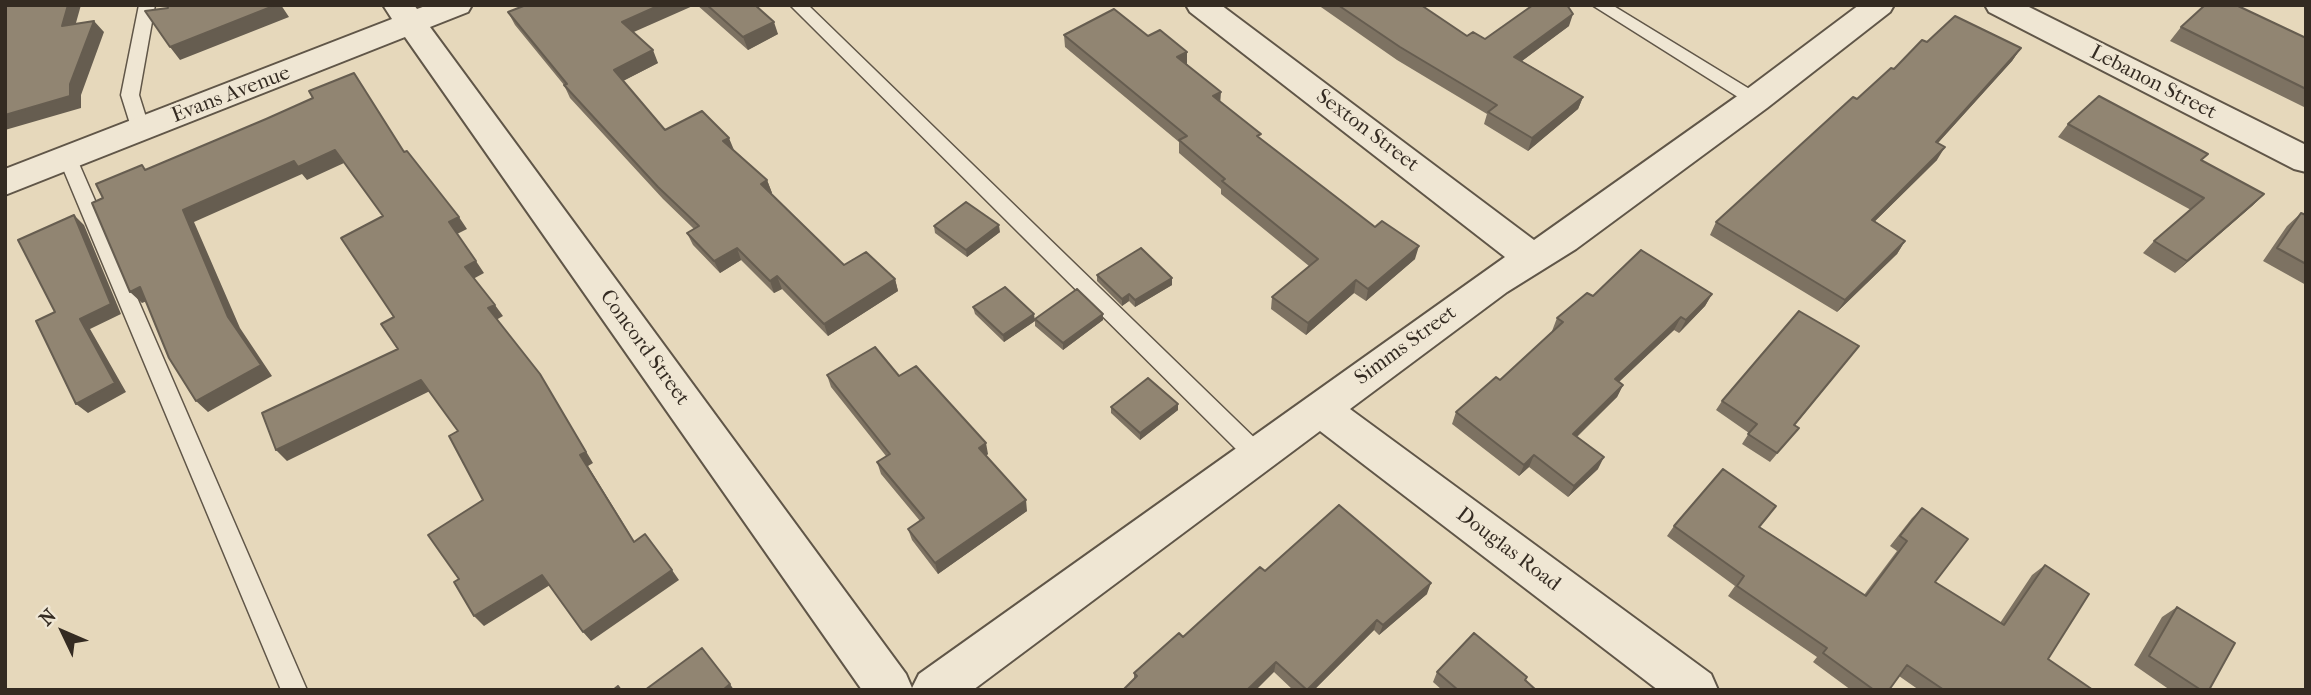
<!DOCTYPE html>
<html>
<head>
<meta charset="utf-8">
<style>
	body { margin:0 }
	#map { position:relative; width:2311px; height:695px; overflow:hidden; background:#e6d8bb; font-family:"IM FELL French Canon",serif }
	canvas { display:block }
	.frame { position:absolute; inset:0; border:7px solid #342b22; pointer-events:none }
	.north { position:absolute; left:28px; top:597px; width:70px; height:70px; -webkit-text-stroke:5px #efe6d3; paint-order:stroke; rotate:314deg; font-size:19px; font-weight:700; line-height:28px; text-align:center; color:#342b22 }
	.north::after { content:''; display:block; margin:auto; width:24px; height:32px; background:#342b22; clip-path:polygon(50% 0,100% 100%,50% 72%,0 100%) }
</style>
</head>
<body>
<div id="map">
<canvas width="2311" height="695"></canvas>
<div class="frame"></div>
<div class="north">N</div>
</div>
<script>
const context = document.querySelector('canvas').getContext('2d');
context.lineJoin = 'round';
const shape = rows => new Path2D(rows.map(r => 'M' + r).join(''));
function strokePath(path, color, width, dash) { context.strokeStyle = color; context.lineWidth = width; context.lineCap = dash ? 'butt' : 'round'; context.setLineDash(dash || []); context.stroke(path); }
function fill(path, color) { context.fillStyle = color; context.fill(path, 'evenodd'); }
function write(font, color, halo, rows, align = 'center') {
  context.font = font + ' "IM FELL French Canon",serif'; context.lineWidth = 5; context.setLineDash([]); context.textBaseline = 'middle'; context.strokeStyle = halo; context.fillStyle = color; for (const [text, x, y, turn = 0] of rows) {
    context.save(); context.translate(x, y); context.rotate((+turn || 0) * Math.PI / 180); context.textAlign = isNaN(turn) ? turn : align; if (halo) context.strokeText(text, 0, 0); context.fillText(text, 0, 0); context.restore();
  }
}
const lane = shape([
	[139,5,155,5,139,95,150,130,147,134,141,136,135,134,132,130,121,95,139,5],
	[790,5,808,5,1265,448,1268,455,1265,462,1257,465,1249,462,790,5],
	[1592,5,1612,5,1761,96,1764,100,1761,104,1749,104,1592,5],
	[68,152,75,154,77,159,307,690,281,690,59,159,61,154,68,152]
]);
const street = shape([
	[383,5,414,5,417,9,428,5,472,5,468,12,430,27,906,674,912,688,919,674,1505,257,1190,12,1186,5,1221,5,1534,240,1743,92,1859,5,1894,5,1890,12,1767,108,1576,249,1507,292,1350,409,1711,674,1718,690,1658,690,1320,431,973,690,862,690,405,37,5,195,5,169,392,19,383,5],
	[1985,5,2025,5,2306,145,2306,172,2294,169,1989,12,1985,5]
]);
strokePath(lane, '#605648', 3);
strokePath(street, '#605648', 4);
fill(lane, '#efe6d3');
fill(street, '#efe6d3');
fill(shape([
	[697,5,755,5,778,34,748,50],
	[1318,5,1421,5,1467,36,1485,39,1569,26,1522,61,1583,97,1578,109,1528,151,1484,124,1487,114,1397,60],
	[508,12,633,32,658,63,623,81,665,130,734,150,767,180,772,193,770,193,844,265,895,279,898,291,828,336,782,289,774,293,741,260,720,273,693,245,687,233,694,229,663,199,570,98,564,85,515,25],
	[2181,27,2306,38,2306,108,2170,41],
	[1064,35,1148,36,1187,64,1221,102,1260,139,1415,259,1366,301,1354,293,1306,335,1271,309,1272,297,1309,266,1221,194,1221,189,1179,153,1179,142,1065,47],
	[1927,42,2021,48,2012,61,1938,143,1937,160,1875,221,1905,241,1897,254,1837,312,1710,235,1716,222,1894,69],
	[2068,124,2202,161,2264,194,2252,206,2175,273,2143,253,2154,241,2191,210,2058,137],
	[2301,213,2306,215,2306,285,2263,261,2287,226],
	[934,226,1000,232,967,257,935,233],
	[1097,275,1172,285,1135,307,1129,301,1122,306,1097,281],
	[1712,294,1705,306,1679,333,1674,330,1619,382,1623,385,1617,397,1577,437,1598,469,1568,497,1529,467,1519,476,1452,424,1456,412,1500,380,1553,332,1552,331,1557,318,1593,296],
	[973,307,1035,319,1103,314,1103,320,1063,350,1035,326,1035,321,1004,342,975,314],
	[1851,356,1795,425,1799,428,1770,462,1742,444,1749,433,1716,410,1722,401],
	[827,375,899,376,988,454,986,456,1027,511,938,574,912,540,908,529,920,521,881,474,877,462,886,456,831,387],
	[1111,407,1178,410,1140,440,1111,413],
	[1922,508,1935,582,2000,623,2032,575,2045,565,2048,659,2093,690,1919,690,1899,676,1889,690,1851,690,1813,662,1817,657,1728,596,1735,586,1667,536,1674,526,1760,527,1864,595,1897,551,1890,546,1912,518],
	[1265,571,1427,594,1379,635,1374,630,1314,690,1293,690,1274,672,1134,679,1134,673,1183,637],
	[2177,607,2209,690,2170,690,2134,665,2162,617],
	[1437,672,1526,680,1536,690,1442,690,1433,682]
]), '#7d7262');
fill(shape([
	[68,5,81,5,72,37,62,26],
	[276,5,281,5,289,17,180,60,170,47],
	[660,5,695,5,627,35,622,22],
	[1573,14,1569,26,1511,69,1514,57],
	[94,21,104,32,81,95,81,108,5,130,5,115,70,84],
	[774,22,778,34,748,50,743,37],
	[2021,48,2012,61,1927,155,1936,142],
	[653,50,658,63,619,83,614,70],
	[1187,52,1187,64,1177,70,1177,57],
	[1221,92,1220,105,1213,96],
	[1583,97,1578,109,1528,151,1532,138],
	[729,138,734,150,723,141],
	[1945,147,1937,160,1864,232,1872,220],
	[335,150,344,163,307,180,302,174,194,222,240,328,272,376,208,412,196,401,228,317,183,210,294,161],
	[767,180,772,193,765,196,761,184],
	[2264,194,2252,206,2175,273,2187,261],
	[74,215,84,225,121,314,90,329,126,392,88,413,76,404,80,319],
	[459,217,467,229,457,234,449,222],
	[999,225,1000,232,967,257,966,250],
	[1905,241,1897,254,1837,312,1845,300],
	[1419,246,1415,259,1366,301,1368,289],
	[737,248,741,260,720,273,714,261],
	[476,261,484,273,473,279,465,267],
	[777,276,782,289,774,293,770,281],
	[1172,278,1172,285,1135,307,1135,300],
	[895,279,898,291,828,336,824,324],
	[1356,280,1354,293,1306,335,1308,323],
	[140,287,152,299,142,303,130,292],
	[1129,294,1129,301,1122,306,1122,299],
	[1712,294,1705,306,1679,333,1686,320],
	[495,305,503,316,496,320,488,308],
	[1034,314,1035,321,1004,342,1003,335],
	[1103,314,1103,320,1063,350,1063,343],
	[1681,317,1674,330,1609,391,1615,379],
	[540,374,593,463,588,466,641,552,580,455],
	[421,380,430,391,287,461,276,450],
	[1623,385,1617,397,1567,446,1573,434],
	[1178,404,1178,410,1140,440,1140,433],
	[986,443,988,454,981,459,979,448],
	[1534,455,1529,467,1519,476,1524,465],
	[1604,457,1598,469,1568,497,1574,486],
	[1026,500,1027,511,938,574,935,563],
	[672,570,679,580,591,641,583,632],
	[542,575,550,585,484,626,474,616],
	[1431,583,1427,594,1379,635,1383,625],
	[1377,620,1374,630,1314,690,1307,690],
	[1276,662,1274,672,1256,690,1247,690],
	[730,684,734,690,723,690]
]), '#665d50');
const building = shape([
	[5,5,68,5,62,26,94,21,70,84,70,96,5,115,5,5],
	[167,5,276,5,170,47,145,11,168,8,167,5],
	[526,5,660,5,622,22,653,50,614,70,665,130,702,111,729,138,723,141,767,180,761,184,844,265,866,252,895,279,824,324,777,276,770,281,737,248,714,261,687,233,699,226,658,187,564,85,567,84,508,12,526,5],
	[707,5,755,5,774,22,743,37,707,5],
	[1338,5,1421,5,1467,36,1473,32,1485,39,1533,5,1567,5,1573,14,1514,57,1583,97,1532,138,1488,112,1497,105,1400,47,1338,5],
	[2205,5,2236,5,2306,38,2306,89,2181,27,2205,5],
	[1114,9,1148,36,1160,30,1187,52,1177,57,1221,92,1213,96,1261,134,1257,136,1375,227,1382,221,1419,246,1368,289,1356,280,1308,323,1272,297,1318,259,1222,181,1225,179,1179,140,1187,136,1064,35,1114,9],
	[1955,16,2021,48,1936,142,1945,147,1872,220,1905,241,1845,300,1716,222,1853,97,1857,99,1891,68,1894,69,1922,40,1927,42,1955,16],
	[354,73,404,152,407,151,459,217,449,222,476,261,465,267,495,305,488,308,540,374,586,452,580,455,634,542,645,534,672,570,583,632,542,575,474,616,454,582,459,579,428,535,483,500,449,436,458,431,421,380,276,450,262,413,398,349,381,324,394,317,341,238,383,216,335,150,298,167,294,161,183,210,228,317,261,365,196,401,169,358,140,287,130,292,92,203,103,198,96,184,142,165,145,170,266,119,313,98,309,91,354,73],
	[2099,96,2208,154,2201,160,2264,194,2187,261,2154,241,2204,198,2068,124,2099,96],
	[966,202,999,225,966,250,934,226,966,202],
	[2301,213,2306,215,2306,264,2277,248,2301,213],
	[74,215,111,304,80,319,115,383,76,404,36,321,55,312,18,240,74,215],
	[1141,248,1172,278,1135,300,1129,294,1122,299,1097,275,1141,248],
	[1641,250,1712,294,1686,320,1681,317,1615,379,1623,385,1573,434,1604,457,1574,486,1534,455,1524,465,1456,412,1496,377,1500,380,1563,322,1557,318,1587,293,1593,296,1641,250],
	[1005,287,1034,314,1003,335,973,307,1005,287],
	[1077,289,1103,314,1063,343,1035,319,1077,289],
	[1799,311,1859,346,1794,425,1799,428,1777,453,1748,434,1757,424,1722,401,1799,311],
	[875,347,899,376,916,366,986,443,979,448,1026,500,935,563,908,529,924,518,877,462,890,454,827,375,875,347],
	[1148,378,1178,404,1140,433,1111,407,1148,378],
	[1723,469,1776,506,1759,527,1866,596,1907,541,1900,536,1922,508,1968,539,1935,582,2004,625,2045,565,2089,594,2048,659,2093,690,1944,690,1907,665,1889,690,1874,690,1823,653,1827,648,1737,586,1744,576,1674,526,1723,469],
	[1339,505,1431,583,1383,625,1377,620,1307,690,1276,662,1247,690,1123,690,1137,676,1134,673,1179,633,1183,637,1260,567,1265,571,1339,505],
	[2177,607,2235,643,2209,690,2201,690,2149,656,2177,607],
	[1474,633,1527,677,1525,680,1536,690,1458,690,1437,672,1474,633],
	[702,648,730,684,723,690,645,690,702,648],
	[618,686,621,690,613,690,618,686]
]);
fill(building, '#918572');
strokePath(building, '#665d50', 2);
write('21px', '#342b22', '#efe6d3', [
	["Lebanon Street",2153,83,27],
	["Evans Avenue",231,95,-21],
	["Sexton Street",1367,131,37],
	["Simms Street",1406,346,-36],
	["Concord Street",644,348,54],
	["Douglas Road",1508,550,37]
]);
</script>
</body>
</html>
